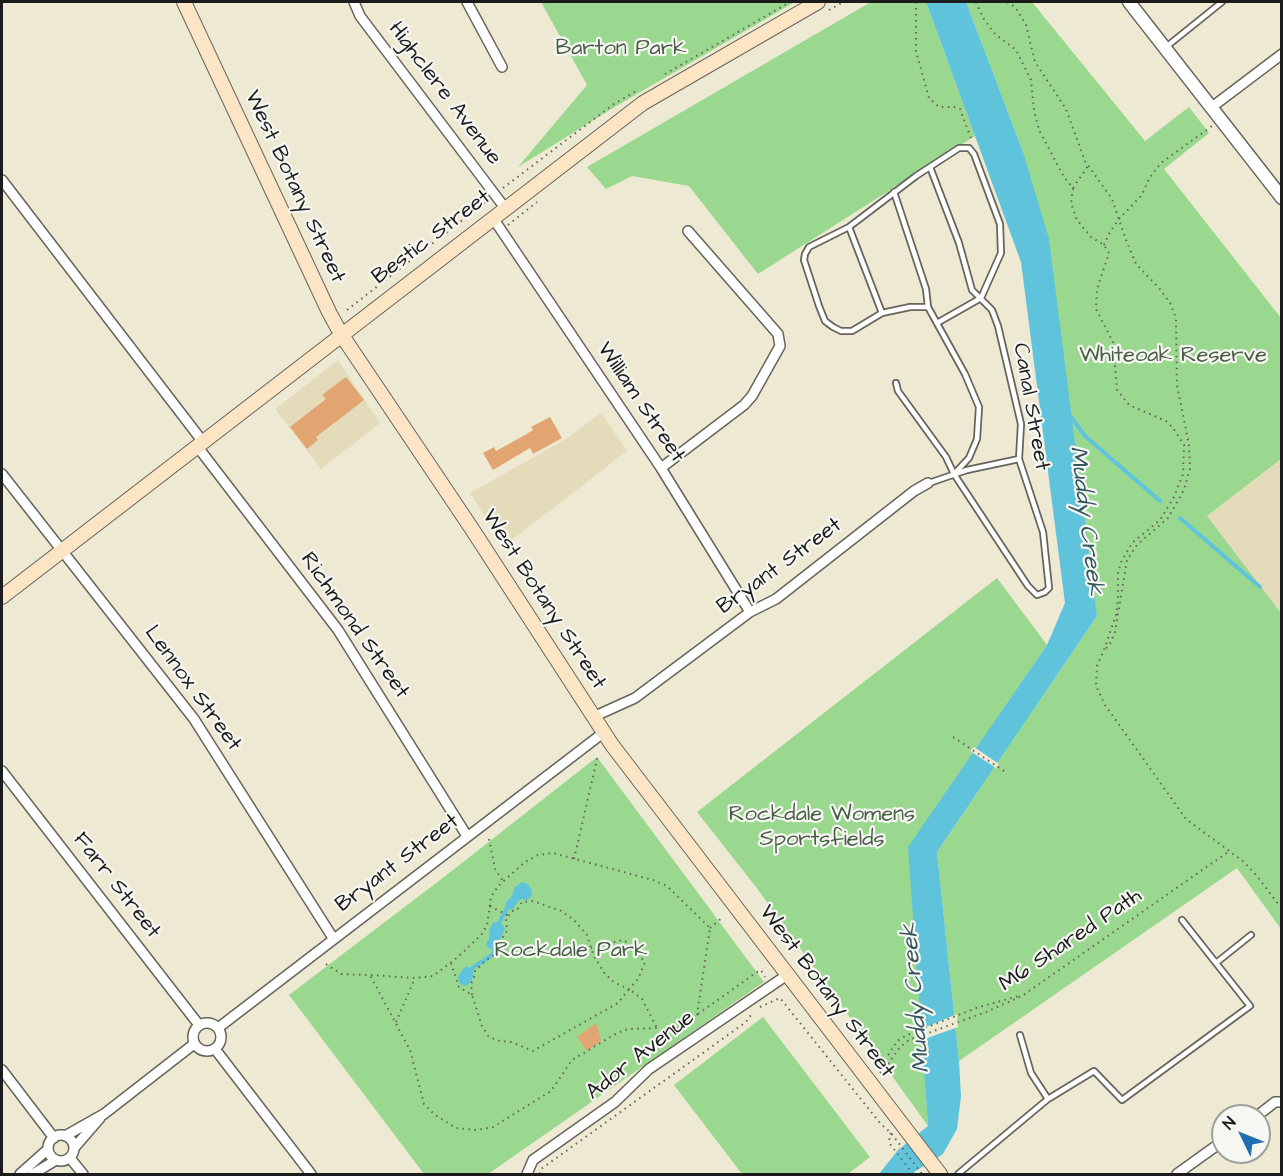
<!DOCTYPE html>
<html>
<head>
<meta charset="utf-8">
<style>
	body { margin:0 }
	#map { position:relative; width:1283px; height:1176px; overflow:hidden; background:#eee9d3; font-family:"Architects Daughter",sans-serif }
	canvas { display:block }
	.frame { position:absolute; inset:0; border:3px solid #1c1c1c; pointer-events:none }
	.north { position:absolute; left:1211px; top:1104px; width:60px; height:60px; box-sizing:border-box; background:#f6f6f2; border:2px solid #9f9f9c; border-radius:50%; rotate:313deg; font-size:16px; font-weight:700; line-height:24px; text-align:center; color:#1c1c1c }
	.north::after { content:''; display:block; margin:auto; width:21px; height:27px; background:#1f6fb2; clip-path:polygon(50% 0,100% 100%,50% 72%,0 100%) }
</style>
</head>
<body>
<div id="map">
<canvas width="1283" height="1176"></canvas>
<div class="frame"></div>
<div class="north">N</div>
</div>
<script>
const context = document.querySelector('canvas').getContext('2d');
context.lineJoin = 'round';
function fill(path, color) { context.fillStyle = color; context.fill(path, 'evenodd'); }
const shape = rows => new Path2D(rows.map(r => 'M' + r).join(''));
function strokePath(path, color, width, dash) { context.strokeStyle = color; context.lineWidth = width; context.lineCap = dash ? 'butt' : 'round'; context.setLineDash(dash || []); context.stroke(path); }
function write(font, color, halo, rows, align = 'center') {
  context.font = font + ' "Architects Daughter",sans-serif'; context.lineWidth = 4.5; context.setLineDash([]); context.textBaseline = 'middle'; context.strokeStyle = halo; context.fillStyle = color; for (const [text, x, y, turn = 0] of rows) {
    context.save(); context.translate(x, y); context.rotate((+turn || 0) * Math.PI / 180); context.textAlign = isNaN(turn) ? turn : align; if (halo) context.strokeText(text, 0, 0); context.fillText(text, 0, 0); context.restore();
  }
}
fill(shape([
	[338,360,380,423,321,469,275,409],
	[601,413,627,451,504,546,470,493,566,439],
	[1281,459,1281,613,1207,516]
]), '#e4dbba');
fill(shape([
	[541,2,795,2,613,108,518,167,587,85],
	[871,2,926,2,975,136,758,274,689,186,632,176,606,189,587,167],
	[966,2,1032,2,1145,141,1189,107,1209,133,1164,169,1281,318,1281,459,1207,516,1281,613,1281,929,1237,868,959,1061,937,852,1097,616,1023,152],
	[997,578,1047,645,909,847,928,1126,756,887,697,812],
	[597,757,764,982,488,1174,424,1174,289,995,444,877],
	[763,1017,870,1157,848,1174,742,1174,674,1085]
]), '#99d88e');
fill(shape([
	[926,2,966,2,1023,152,1049,239,1097,616,937,852,959,1061,961,1096,957,1129,943,1154,911,1174,879,1174,898,1150,928,1126,908,847,1047,645,1065,603,1021,262],
	[522,882,528,884,531,889,532,896,527,900,520,899,512,910,508,909,505,907,506,902,512,896,515,887],
	[496,922,503,925,505,929,500,939,501,946,496,950,490,949,486,945,490,935,489,930,493,923],
	[467,966,473,971,474,976,469,984,465,986,460,984,458,977,462,970]
]), '#5fc3dc');
fill(shape([
	[974,747,999,764,996,768,970,751],
	[957,1014,958,1027,919,1041,919,1030]
]), '#eee9d3');
strokePath(shape([
	[1068,413,1085,436,1160,501],
	[1180,518,1260,587],
	[499,923,507,908],
	[471,969,492,955,494,950]
]), '#5fc3dc', 4);
fill(shape([
	[346,377,364,400,316,437,318,440,307,449,290,427,326,399,322,395],
	[550,417,562,438,533,454,530,448,493,470,483,453,494,447,496,451,525,435,533,430,531,427],
	[596,1023,601,1041,587,1051,577,1037]
]), '#e2a571');
const service = shape([
	[1166,47,1222,2],
	[894,192,926,289,928,307,965,374,979,407,977,439,969,458,954,474],
	[849,227,882,313],
	[928,307,910,307,882,313,852,331,841,331,833,327,825,321,819,306,804,260,805,254,809,247,849,227,916,176,959,148,969,148,974,154,1000,224,1001,253,981,298],
	[937,323,981,298],
	[896,383,898,391,946,457,954,474,1028,586,1037,595,1045,592,1049,588,1043,532,1019,459,1021,424,998,326,992,310,972,290,959,243,930,167],
	[929,483,967,470,1019,459],
	[1216,963,1251,935],
	[1020,1035,1031,1073,1048,1099],
	[958,1174,1048,1099,1094,1071,1122,1100,1250,1006,1182,920]
]);
const minor = shape([
	[354,2,360,16,505,208],
	[467,2,502,67],
	[1212,107,1282,54],
	[2,180,203,442],
	[493,218,661,468,750,612],
	[197,446,338,630,467,836],
	[661,468,744,405,752,396,780,346,778,334,688,231],
	[2,474,194,719,333,938],
	[593,717,635,698,750,612,776,599,914,491,928,483],
	[2,771,199,1025],
	'193 1037a14 14 0 1 1 28 0a14 14 0 1 1-28 0Z',
	[218,1028,603,733],
	[215,1049,311,1174],
	[2,1070,54,1138],
	[1257,1116,1275,1102,1282,1102],
	'48 1148a13 13 0 1 1 26 0a13 13 0 1 1-26 0Z',
	[65,1136,104,1114,194,1044],
	[74,1148,100,1118],
	[70,1158,83,1174],
	[20,1174,48,1149],
	[33,1174,56,1160],
	[527,1174,533,1160,615,1102,649,1069,787,975],
	[1177,1174,1223,1141]
]);
const tertiary = shape([
	[1129,2,1282,198]
]);
const secondary = shape([
	[184,2,329,312,341,334,472,529,612,745,940,1174],
	[2,597,643,103,818,2]
]);
strokePath(service, '#66645c', 8);
strokePath(minor, '#66645c', 12);
strokePath(tertiary, '#66645c', 15);
strokePath(secondary, '#66645c', 16);
strokePath(shape([
	[916,2,916,51,929,98,939,107,954,107,960,109,972,141],
	[976,2,983,18,995,34,1016,50,1031,80,1034,110,1039,130,1064,177,1073,188,1071,203,1077,220,1091,237,1104,245,1109,253,1097,289,1096,309,1113,342,1117,390,1129,405,1166,421,1173,428,1184,445,1183,474,1174,497,1160,520,1133,542,1122,560,1118,572,1118,599,1116,615,1104,650,1097,666,1096,686,1105,705,1186,819,1244,862,1257,876,1282,909],
	[1007,2,1015,7,1026,25,1035,62,1066,109,1085,161,1112,199,1126,240,1136,264,1159,288,1170,303,1176,318,1177,385,1189,445,1190,469,1184,490,1168,518,1137,545,1127,560,1115,632,1109,646,1104,650],
	[829,10,843,2],
	[665,74,790,2],
	[503,188,614,104,636,91],
	[1073,188,1088,166],
	[508,225,537,202],
	[1104,245,1110,232,1119,219,1141,196,1150,177,1161,163,1212,126],
	[347,310,487,201],
	[953,737,1007,773],
	[489,839,495,869,503,881],
	[574,859,598,755],
	[490,906,509,916],
	[710,928,723,917],
	[451,963,459,987,472,995,482,1026,489,1037,500,1041,511,1042,533,1051,618,1003,629,989,642,999,657,1028],
	[326,964,341,974,370,975,415,978,433,976,458,957,482,934,487,925,491,897,499,885,525,862,538,855,553,853,653,880,667,886,710,928,697,1015,670,1033,657,1028,628,1029,617,1033,572,1060,551,1091,493,1127,477,1130,456,1128,435,1115,424,1104,410,1050,370,975],
	[472,995,471,984,475,975,475,971,485,961,503,949,503,937,507,931,506,919,512,911,517,910,522,902,533,901,544,905,561,911,574,920,587,935,591,948,595,958,605,974,615,983,629,989,638,979,645,962,629,944,623,940,591,948],
	[760,1007,780,998,880,1123,891,1133,922,1174],
	[698,1014,757,972,761,970,765,977],
	[396,1022,415,978],
	[875,1067,885,1060,897,1041,907,1035,979,1007,1019,996],
	[880,1073,886,1067,900,1047,909,1040,986,1012,1022,996,1228,852],
	[891,1133,889,1136,890,1144,913,1174],
	[540,1174,541,1169,746,1022,753,1012]
]), '#66645c', 2, [1.5, 4.5]);
strokePath(service, '#fff', 4.5);
strokePath(minor, '#fff', 9);
strokePath(tertiary, '#fff', 12);
strokePath(secondary, '#fce5c4', 14);
write('22px', '#485e44', '#f6f6f2', [
	["Barton Park",621,49],
	["Whiteoak Reserve",1173,356],
	["Rockdale Womens",822,815],
	["Sportsfields",822,840],
	["Rockdale Park",571,951]
]);
write('22px', '#1c1c1c', '#f6f6f2', [
	["Highclere Avenue",444,94,53],
	["West Botany Street",294,187,65],
	["Bestic Street",432,238,-37],
	["William Street",640,403,56],
	["Canal Street",1030,407,80],
	["Bryant Street",780,567,-36],
	["West Botany Street",543,600,57],
	["Richmond Street",354,626,55],
	["Lennox Street",192,689,54],
	["Bryant Street",398,864,-37],
	["Farr Street",116,886,52],
	["M6 Shared Path",1071,941,-34],
	["West Botany Street",826,992,53],
	["Ador Avenue",641,1056,-38]
]);
write('italic 24px', '#33565f', '#f6f6f2', [
	["Muddy Creek",1085,521,83],
	["Muddy Creek",917,998,-95]
]);
</script>
</body>
</html>
